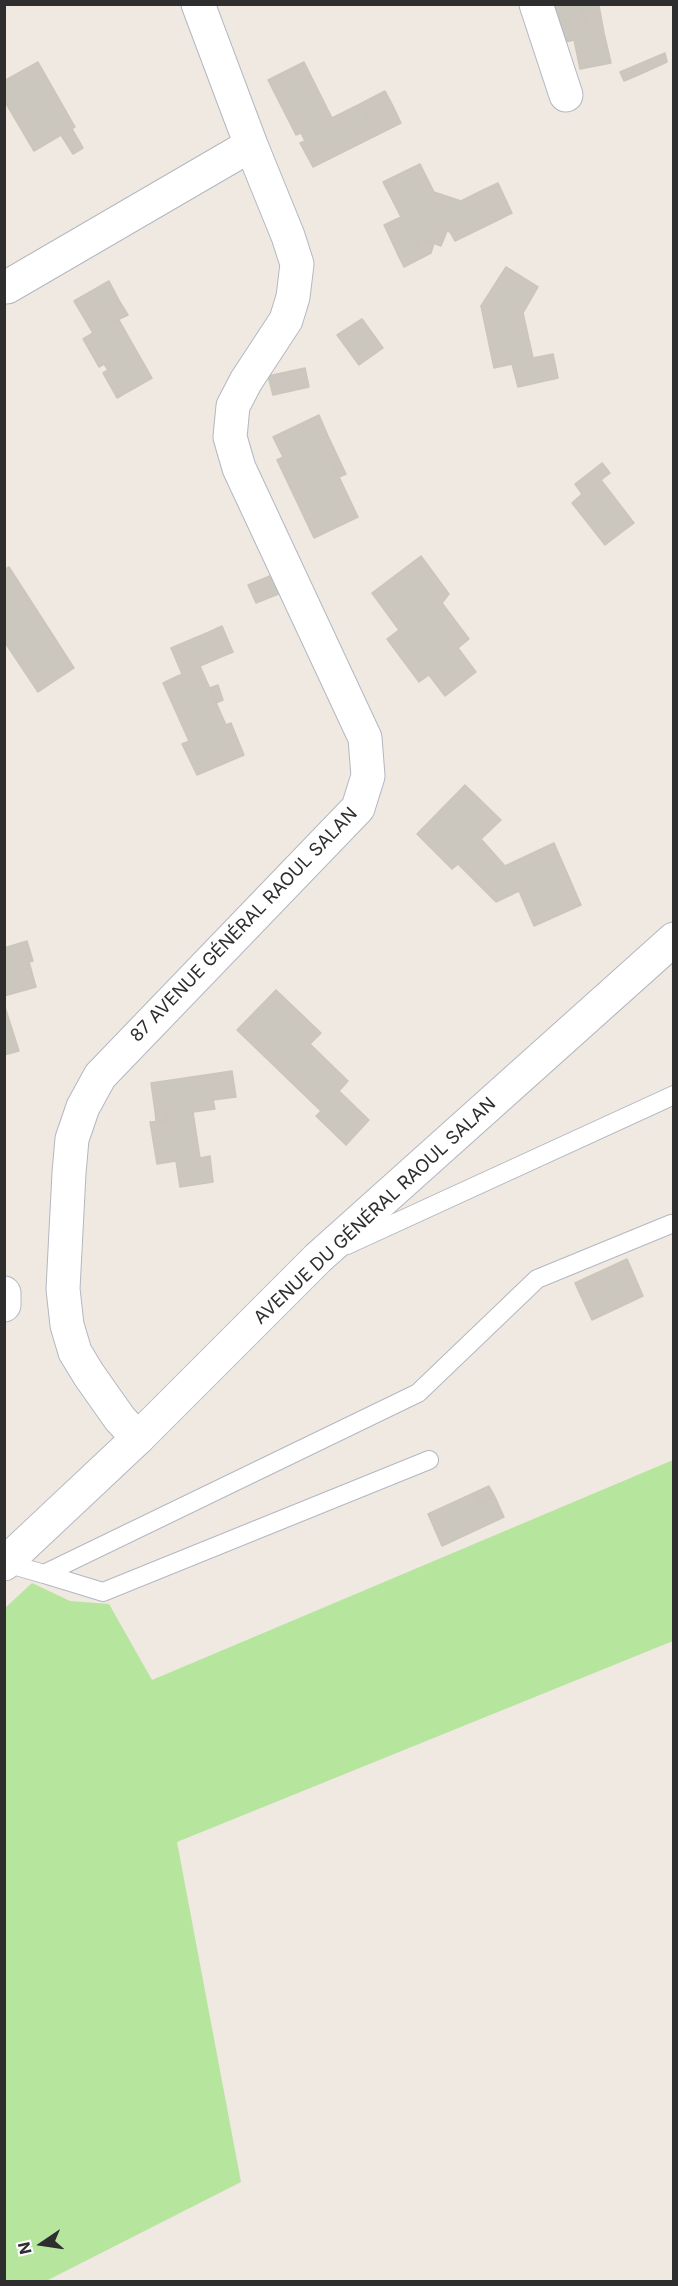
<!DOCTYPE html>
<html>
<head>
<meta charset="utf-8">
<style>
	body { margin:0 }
	#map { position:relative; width:678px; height:2286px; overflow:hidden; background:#efe9e1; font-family:Inter,sans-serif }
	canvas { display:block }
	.frame { position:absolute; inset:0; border:6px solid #2e2e2e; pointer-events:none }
	.north { position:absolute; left:12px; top:2214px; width:60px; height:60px; -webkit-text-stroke:4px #fff; paint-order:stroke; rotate:257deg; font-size:16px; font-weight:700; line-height:24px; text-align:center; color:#2e2e2e }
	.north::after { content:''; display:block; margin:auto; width:21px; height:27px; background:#2e2e2e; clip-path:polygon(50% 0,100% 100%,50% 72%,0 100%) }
</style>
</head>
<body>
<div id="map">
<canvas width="678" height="2286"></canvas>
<div class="frame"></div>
<div class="north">N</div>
</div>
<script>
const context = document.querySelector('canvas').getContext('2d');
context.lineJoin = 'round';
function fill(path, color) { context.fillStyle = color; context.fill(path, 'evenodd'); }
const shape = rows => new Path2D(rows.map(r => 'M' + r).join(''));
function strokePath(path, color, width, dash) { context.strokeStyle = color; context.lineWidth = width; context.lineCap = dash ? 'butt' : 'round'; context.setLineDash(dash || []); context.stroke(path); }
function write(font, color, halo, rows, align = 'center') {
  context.font = font + ' Inter,sans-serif'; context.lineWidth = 4.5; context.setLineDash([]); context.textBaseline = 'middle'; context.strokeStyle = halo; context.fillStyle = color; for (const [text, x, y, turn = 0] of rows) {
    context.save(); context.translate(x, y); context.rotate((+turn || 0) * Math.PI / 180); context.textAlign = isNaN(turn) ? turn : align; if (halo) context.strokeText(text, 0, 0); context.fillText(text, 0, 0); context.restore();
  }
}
fill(shape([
	[673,1460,673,1641,177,1842,241,2182,46,2281,5,2281,5,1608,32,1583,70,1601,109,1604,152,1680]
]), '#b6e59e');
const building = shape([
	[549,4,586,4,587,9,582,10,588,36,604,33,611,63,580,69,574,40,557,44,549,4],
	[586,4,603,4,599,6,604,33,588,36,582,10,587,9,586,4],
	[665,53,667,62,636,76,632,67,665,53],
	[38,62,75,127,72,129,83,148,73,154,61,135,34,151,4,100,4,81,38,62],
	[304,62,332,118,360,104,367,119,393,106,401,123,313,167,300,143,305,141,301,133,296,135,268,80,304,62],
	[632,67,636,76,624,81,620,72,632,67],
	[385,91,393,106,367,119,360,104,385,91],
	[420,164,434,192,461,201,481,191,496,221,455,241,450,232,447,231,441,246,419,238,416,249,399,257,384,225,401,217,383,182,420,164],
	[498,183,512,213,496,221,481,191,498,183],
	[419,238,434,243,431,253,404,267,399,257,416,249,419,238],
	[506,267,538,287,523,313,533,358,553,354,558,378,518,387,512,364,494,368,481,306,506,267],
	[109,281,120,302,106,310,113,322,119,320,152,378,117,398,103,373,108,370,104,364,99,367,83,339,93,333,74,301,109,281],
	[120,302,128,315,113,322,106,310,120,302],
	[362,319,383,348,359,365,337,335,362,319],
	[305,368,309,387,273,395,268,376,305,368],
	[319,415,328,436,321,439,358,517,314,538,277,460,283,457,273,437,319,415],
	[328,436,346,474,339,477,321,439,328,436],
	[602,463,610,473,601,480,634,523,605,545,572,503,582,494,575,484,602,463],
	[421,556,449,594,442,603,469,639,458,648,476,672,445,696,429,675,419,682,387,639,399,630,372,593,421,556],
	[9,567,74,668,38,692,4,641,4,570,9,567],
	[277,573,286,591,256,603,248,585,277,573],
	[222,626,233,652,221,657,209,632,222,626],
	[209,632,221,657,200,666,226,725,231,723,244,755,197,775,182,744,189,741,163,683,182,674,171,648,209,632],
	[218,685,223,700,216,703,210,688,218,685],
	[465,785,501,820,481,839,505,866,554,843,581,905,534,926,519,891,496,902,458,864,452,869,417,834,465,785],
	[27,941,33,961,29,962,36,987,4,996,4,948,27,941],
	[276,990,321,1033,310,1044,348,1081,339,1091,369,1120,346,1145,316,1116,321,1111,237,1030,276,990],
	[4,1004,19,1051,4,1055,4,1004],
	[232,1071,236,1097,213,1100,215,1109,193,1112,200,1158,210,1156,213,1182,180,1187,176,1161,157,1164,150,1122,168,1121,166,1109,155,1111,151,1083,232,1071],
	[166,1109,168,1121,156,1121,155,1111,166,1109],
	[627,1259,631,1268,579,1292,575,1283,627,1259],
	[631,1268,643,1296,592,1320,579,1292,631,1268],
	[489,1486,495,1497,481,1504,476,1492,489,1486],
	[476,1492,481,1504,495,1497,504,1517,442,1546,428,1514,476,1492]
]);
fill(building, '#cbc7bf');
strokePath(building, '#cbc5ba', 1.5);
const lane = shape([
	[347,1245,674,1095],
	[6,1563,44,1574,418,1393,537,1279,671,1224],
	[44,1574,103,1592,429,1460]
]);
const street = shape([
	[536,4,566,95],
	[7,287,251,145],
	[4,1293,4,1305],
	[138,1438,120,1419,89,1375,75,1352,67,1325,63,1289,69,1173,72,1139,83,1107,100,1076,358,808,368,776,365,738,239,468,230,437,233,406,246,381,286,320,293,297,297,264,288,236,251,145,198,4]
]);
const secondary = shape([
	[4,1564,138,1438,318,1258,674,939]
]);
strokePath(lane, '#b4b7c1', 20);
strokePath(street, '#b4b7c1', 35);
strokePath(secondary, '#b4b7c1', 35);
strokePath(lane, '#fff', 18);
strokePath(street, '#fff', 33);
strokePath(secondary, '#fff', 33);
write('18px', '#2e2e2e', '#fff', [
	["87 AVENUE GÉNÉRAL RAOUL SALAN",244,925,-46],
	["AVENUE DU GÉNÉRAL RAOUL SALAN",375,1211,-43]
]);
</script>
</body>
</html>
